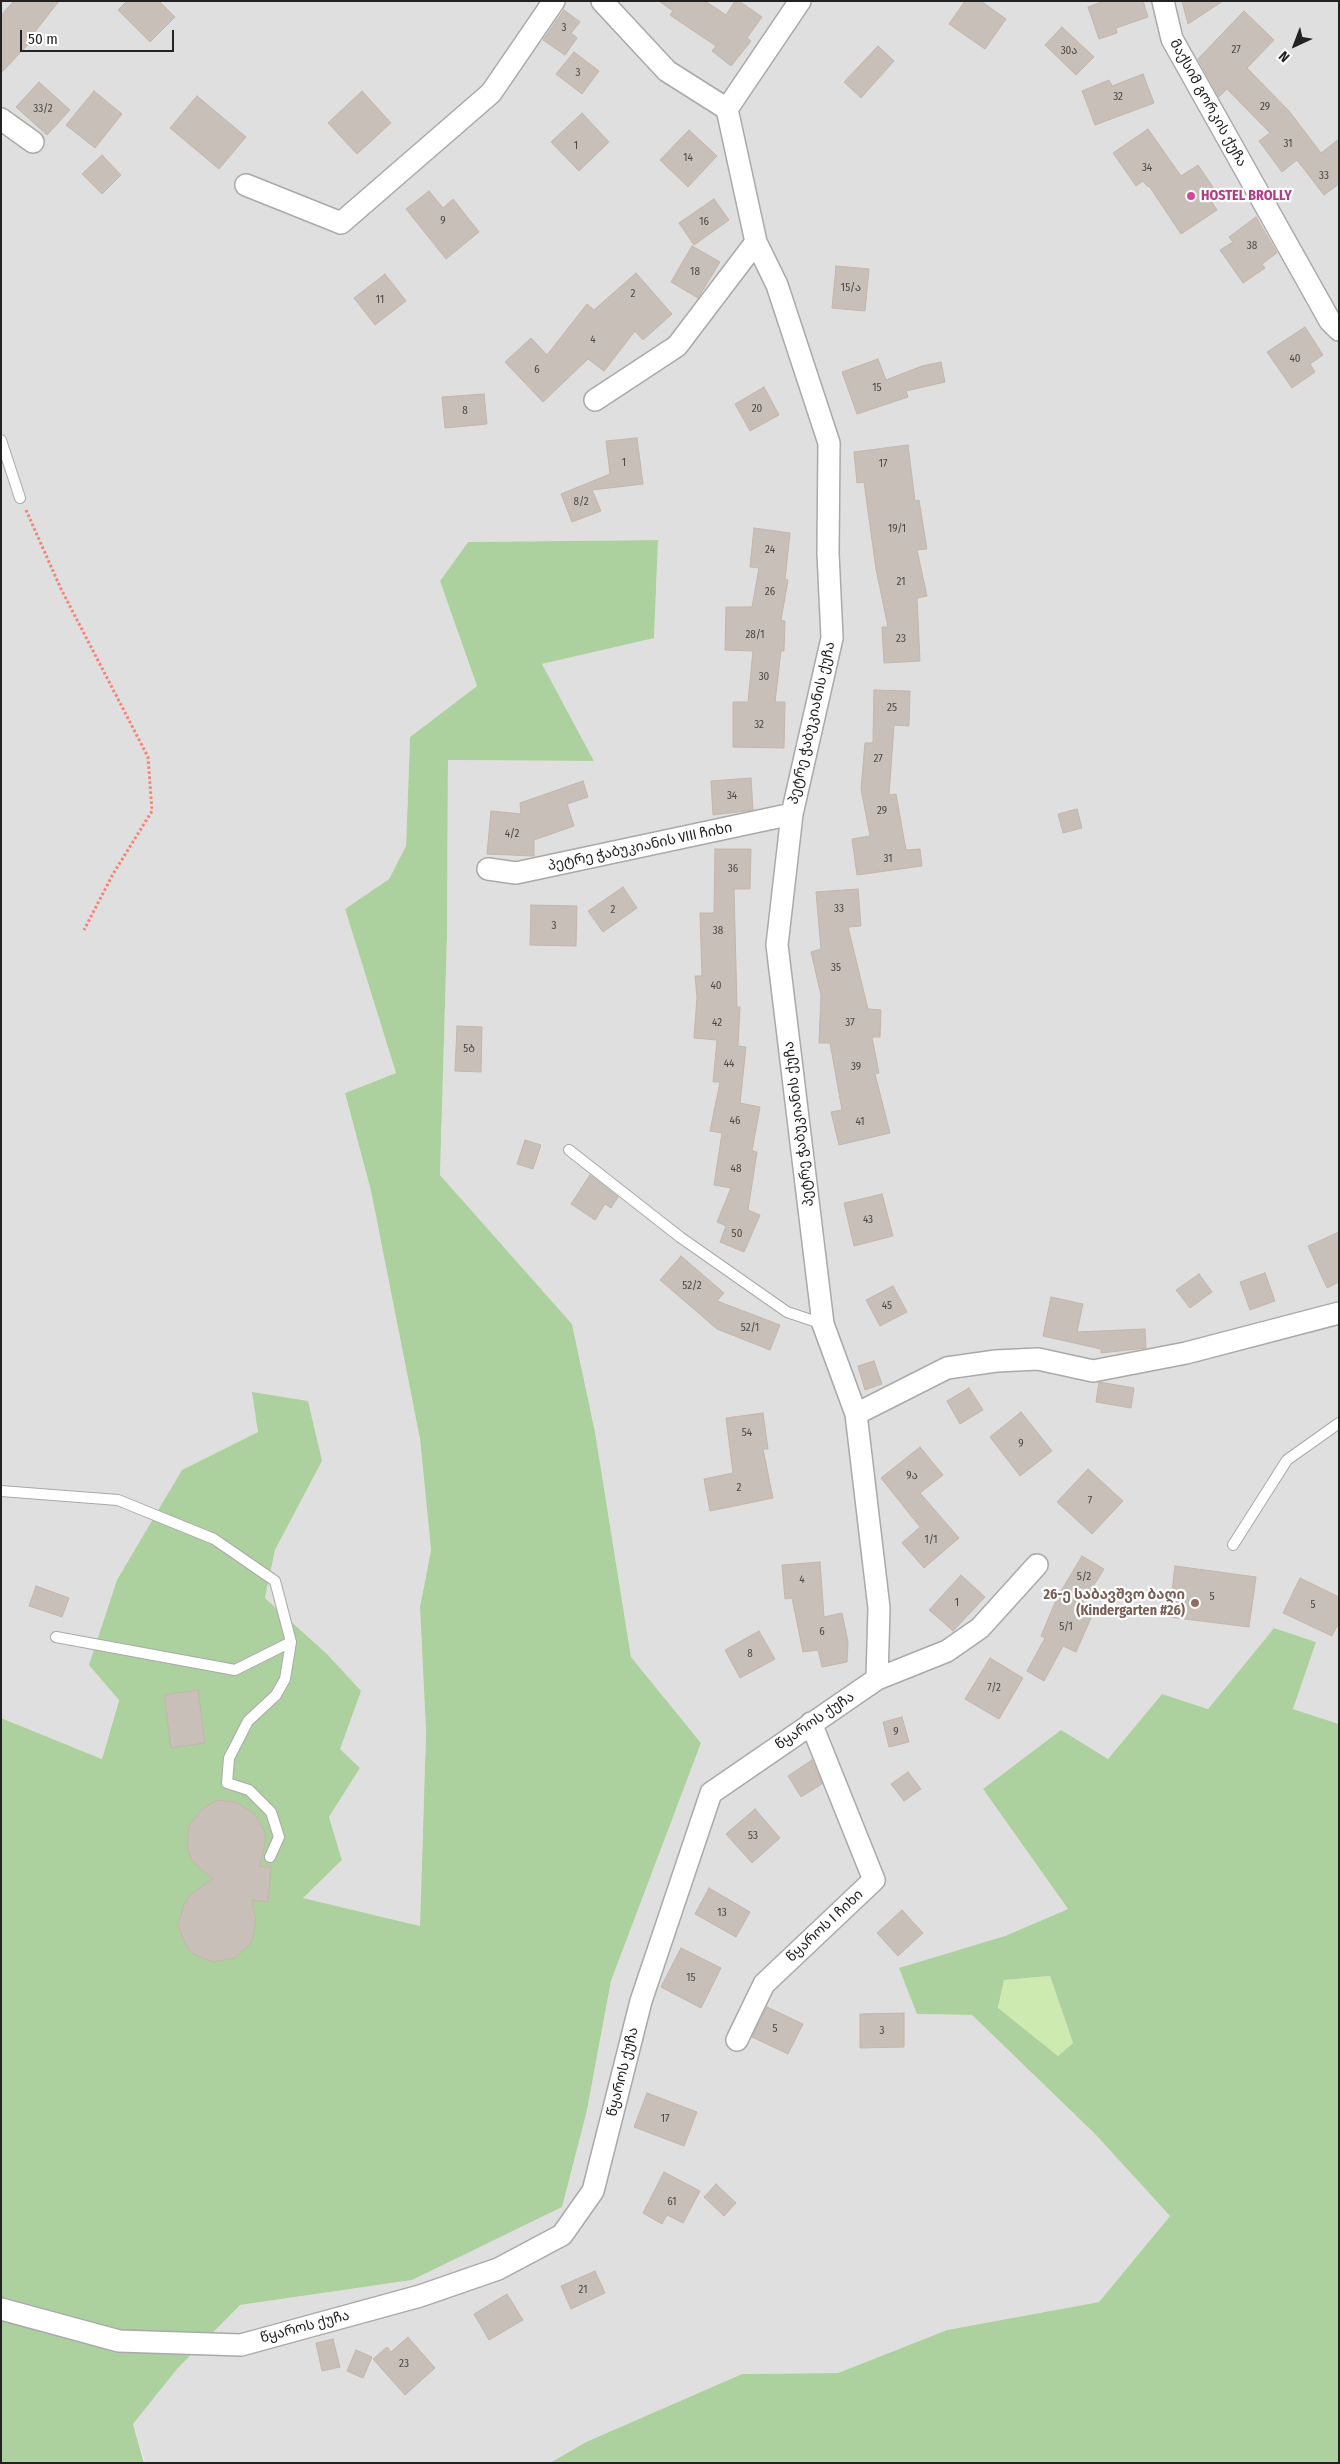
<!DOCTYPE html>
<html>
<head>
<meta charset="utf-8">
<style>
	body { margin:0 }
	#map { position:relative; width:1340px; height:2464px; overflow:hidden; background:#f2efe9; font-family:"Fira Sans Condensed",sans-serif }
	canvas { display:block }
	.frame { position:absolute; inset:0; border:2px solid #222; pointer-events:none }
	.north { position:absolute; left:1270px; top:20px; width:50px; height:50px; -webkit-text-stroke:4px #fff; paint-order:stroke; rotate:223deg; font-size:14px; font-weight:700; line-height:20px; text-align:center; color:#222 }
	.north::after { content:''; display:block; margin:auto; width:18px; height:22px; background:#222; clip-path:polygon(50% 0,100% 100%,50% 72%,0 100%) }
	.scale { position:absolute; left:20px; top:30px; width:154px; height:22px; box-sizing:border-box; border:2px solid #222; border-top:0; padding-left:6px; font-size:15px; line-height:18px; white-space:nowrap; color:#222; -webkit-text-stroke:4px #fff; paint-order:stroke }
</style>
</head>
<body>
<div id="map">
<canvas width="1340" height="2464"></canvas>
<div class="frame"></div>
<div class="north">N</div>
<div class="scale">50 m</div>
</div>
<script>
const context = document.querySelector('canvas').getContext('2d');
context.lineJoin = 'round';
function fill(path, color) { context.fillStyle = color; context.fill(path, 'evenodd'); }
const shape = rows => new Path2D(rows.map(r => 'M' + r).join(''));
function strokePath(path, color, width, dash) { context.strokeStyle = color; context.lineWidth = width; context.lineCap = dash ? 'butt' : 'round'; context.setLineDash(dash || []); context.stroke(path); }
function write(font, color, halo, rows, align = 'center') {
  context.font = font + ' "Fira Sans Condensed","Noto Sans Georgian",sans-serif'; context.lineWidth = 4.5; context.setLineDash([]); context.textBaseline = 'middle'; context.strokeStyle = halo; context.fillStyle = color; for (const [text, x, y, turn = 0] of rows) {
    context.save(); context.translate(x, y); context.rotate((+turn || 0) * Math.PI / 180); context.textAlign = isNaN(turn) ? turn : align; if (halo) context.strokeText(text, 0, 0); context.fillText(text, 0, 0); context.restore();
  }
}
fill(shape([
	[1,1,1339,1,1339,1724,1293,1709,1315,1642,1274,1628,1208,1709,1162,1694,1108,1759,983,1789,1068,1909,1005,1936,917,2014,972,2015,1095,2134,1170,2216,1099,2302,947,2330,838,2373,742,2374,586,2442,550,2463,145,2463,133,2424,178,2368,240,2305,412,2280,587,2110,611,1981,701,1743,631,1657,595,1432,572,1324,440,1175,447,938,448,760,594,761,542,664,654,637,658,540,468,542,440,581,477,686,410,737,406,846,389,879,345,909,396,1073,345,1093,371,1191,420,1439,431,1550,420,1607,426,1732,420,1926,303,1898,342,1860,329,1817,360,1768,340,1749,327,1654,265,1598,275,1550,322,1461,258,1432,182,1470,102,1759,1,1718]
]), '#e0dfdf');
fill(shape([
	[1050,1976,1073,2043,1058,2056,998,2009,1004,1980]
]), '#cdebb0');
fill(shape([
	[658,540,654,638,542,664,594,761,448,760,447,938,440,1175,572,1324,595,1432,631,1657,701,1743,611,1981,587,2110,562,2207,412,2280,240,2305,178,2368,133,2424,144,2463,1,2463,1,1718,102,1759,119,1700,89,1665,117,1580,182,1470,258,1432,252,1392,308,1401,322,1461,275,1550,265,1598,327,1654,361,1691,340,1749,360,1768,329,1817,342,1860,303,1898,420,1926,426,1732,420,1607,431,1550,420,1439,371,1191,345,1093,396,1073,345,909,389,879,406,846,410,737,477,686,440,581,468,542],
	[1274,1628,1316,1642,1293,1709,1339,1724,1339,2463,550,2463,586,2442,742,2374,838,2373,947,2330,1099,2302,1170,2216,1095,2134,972,2015,917,2014,899,1968,1005,1936,1068,1909,983,1789,1061,1730,1108,1759,1162,1694,1208,1709],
	[1050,1976,1073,2043,1058,2056,998,2008,1004,1980]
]), '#add19e');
const building = shape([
	[14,1,59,1,34,33,37,35,1,73,1,15,14,1],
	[127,1,159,1,175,17,150,42,118,10,127,1],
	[659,1,705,1,726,15,735,1,739,1,762,17,747,38,751,41,731,66,712,51,716,46,670,15,673,11,659,1],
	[965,1,981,1,1006,19,985,49,949,24,965,1],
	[1104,1,1143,1,1148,17,1116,28,1117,33,1099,39,1088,7,1104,1],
	[1182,1,1223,1,1188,24,1182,1],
	[564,10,580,22,571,33,577,38,565,55,543,40,564,10],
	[1244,11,1274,40,1247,68,1289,111,1321,153,1339,139,1339,184,1324,195,1297,160,1282,172,1259,141,1270,133,1227,89,1219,97,1198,59,1244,11],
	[1062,27,1094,57,1076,75,1045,45,1062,27],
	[878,46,894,61,861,98,844,82,878,46],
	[574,52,599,71,582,94,556,74,574,52],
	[1143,74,1154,103,1095,125,1082,91,1109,80,1112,86,1143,74],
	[39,82,70,110,47,135,16,107,39,82],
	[94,91,122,114,95,148,66,125,94,91],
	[362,91,391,123,357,154,328,123,362,91],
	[197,96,246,137,219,169,170,128,197,96],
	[582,113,609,142,579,171,551,142,582,113],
	[1148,129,1181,176,1198,165,1219,196,1211,201,1217,210,1181,234,1149,186,1148,187,1143,181,1136,186,1113,153,1148,129],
	[689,130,717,156,688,187,660,160,689,130],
	[102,155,121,175,102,194,82,174,102,155],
	[429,191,443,208,453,199,479,232,446,259,406,209,429,191],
	[714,199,729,220,694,245,679,223,714,199],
	[1256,217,1277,253,1262,264,1265,268,1243,283,1220,250,1233,242,1229,237,1256,217],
	[692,246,720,262,698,298,671,282,692,246],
	[836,266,869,269,865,311,832,308,836,266],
	[636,273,672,314,643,340,635,331,604,371,588,359,543,402,505,362,531,338,547,355,587,304,594,310,636,273],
	[385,274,406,301,375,325,354,298,385,274],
	[1305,327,1323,355,1310,364,1315,372,1292,388,1267,352,1305,327],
	[878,359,886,380,922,366,941,362,945,382,906,391,908,397,857,414,842,372,878,359],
	[764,387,779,415,750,431,735,404,764,387],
	[484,394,487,424,445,428,442,397,484,394],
	[637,438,643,484,592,490,601,511,572,522,561,494,610,474,606,441,637,438],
	[908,445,915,501,919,500,927,549,917,550,927,596,917,598,920,661,884,663,882,627,888,627,876,569,864,482,857,483,854,452,908,445],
	[754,528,790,533,785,579,788,580,781,620,785,621,784,651,781,651,775,702,785,702,784,748,733,747,733,702,748,702,753,651,725,650,726,607,752,607,759,568,750,567,754,528],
	[874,690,910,691,909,726,894,725,889,795,896,794,906,850,920,849,922,866,857,875,852,839,870,836,861,789,865,743,873,743,874,690],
	[751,778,753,810,713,815,711,781,751,778],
	[583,781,588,797,567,804,574,826,534,840,534,856,487,854,491,811,521,814,520,803,583,781],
	[1077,809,1082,828,1063,833,1058,814,1077,809],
	[715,849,751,849,750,889,734,889,737,1007,740,1007,738,1046,746,1047,740,1103,760,1107,752,1151,757,1152,748,1210,760,1215,744,1252,720,1242,726,1226,717,1222,731,1188,714,1185,722,1133,710,1131,720,1082,713,1082,717,1040,694,1038,697,997,695,976,702,976,700,913,714,913,715,849],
	[623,887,637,908,603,932,588,911,623,887],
	[858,889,861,926,848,927,868,1009,881,1010,880,1037,872,1037,879,1073,875,1074,890,1133,839,1145,831,1112,842,1110,830,1043,819,1043,821,995,811,952,821,949,816,892,858,889],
	[531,905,577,906,576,946,530,945,531,905],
	[457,1026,482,1027,481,1072,455,1071,457,1026],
	[525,1140,541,1145,533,1169,517,1164,525,1140],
	[590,1175,618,1197,611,1208,605,1204,595,1220,571,1204,590,1175],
	[882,1194,893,1236,854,1246,844,1203,882,1194],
	[1339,1232,1339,1282,1327,1288,1308,1246,1339,1232],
	[681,1256,724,1293,717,1301,780,1325,770,1350,717,1329,660,1280,681,1256],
	[1265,1273,1275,1301,1250,1310,1240,1282,1265,1273],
	[1199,1274,1212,1292,1190,1308,1176,1290,1199,1274],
	[893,1286,907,1312,880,1326,866,1300,893,1286],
	[1051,1297,1083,1304,1077,1332,1145,1329,1146,1348,1101,1353,1101,1349,1043,1336,1051,1297],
	[874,1361,882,1384,865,1390,858,1366,874,1361],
	[1099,1382,1134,1388,1131,1408,1096,1402,1099,1382],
	[969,1388,983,1410,960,1424,947,1401,969,1388],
	[1021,1412,1052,1451,1020,1476,990,1437,1021,1412],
	[763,1413,768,1449,763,1449,773,1498,710,1511,704,1479,733,1473,726,1418,763,1413],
	[920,1447,943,1475,920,1493,959,1538,924,1568,902,1543,920,1527,881,1478,920,1447],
	[1088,1469,1123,1501,1092,1534,1057,1502,1088,1469],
	[1082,1556,1104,1569,1077,1612,1091,1618,1076,1652,1063,1646,1044,1681,1027,1671,1045,1638,1041,1636,1057,1598,1082,1556],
	[820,1562,824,1617,842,1613,848,1642,847,1662,822,1667,818,1650,803,1652,792,1598,785,1599,782,1565,820,1562],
	[1175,1566,1256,1577,1249,1627,1169,1617,1175,1566],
	[961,1575,985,1597,953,1631,929,1610,961,1575],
	[1300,1578,1339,1597,1339,1622,1332,1636,1283,1613,1300,1578],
	[36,1586,69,1598,62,1617,29,1606,36,1586],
	[759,1631,775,1659,740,1678,725,1650,759,1631],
	[990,1658,1023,1678,999,1719,965,1699,990,1658],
	[198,1690,205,1743,171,1748,164,1695,198,1690],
	[902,1717,909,1742,889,1747,883,1722,902,1717],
	[812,1760,822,1784,801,1797,788,1776,812,1760],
	[908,1772,921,1789,904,1801,891,1784,908,1772],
	[218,1800,235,1802,254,1813,265,1832,265,1844,260,1866,271,1867,268,1902,252,1900,256,1922,251,1943,235,1958,213,1962,193,1954,186,1946,178,1925,184,1904,190,1895,213,1879,198,1867,191,1858,187,1848,189,1826,203,1808,218,1800],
	[755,1809,780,1838,752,1863,726,1834,755,1809],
	[709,1888,750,1912,736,1937,695,1914,709,1888],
	[902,1910,923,1933,898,1956,877,1933,902,1910],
	[681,1948,721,1968,701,2008,661,1987,681,1948],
	[767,2007,803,2024,788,2054,752,2037,767,2007],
	[904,2013,904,2047,860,2048,860,2014,904,2013],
	[647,2093,697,2112,684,2146,634,2127,647,2093],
	[664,2172,700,2191,683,2223,667,2215,662,2224,643,2213,664,2172],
	[716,2184,736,2203,724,2216,704,2197,716,2184],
	[595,2271,605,2293,571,2309,561,2286,595,2271],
	[507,2294,523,2320,489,2340,474,2314,507,2294],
	[408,2337,435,2368,405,2395,373,2359,387,2347,391,2352,408,2337],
	[333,2339,340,2367,322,2371,316,2343,333,2339],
	[356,2350,372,2357,363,2378,347,2371,356,2350]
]);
fill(building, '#c7bfb8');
strokePath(building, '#c4b6ab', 1);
const service = shape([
	[1,440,20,498],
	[569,1150,680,1237,787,1312,823,1324],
	[1,1491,118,1500,214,1539,275,1581,291,1642,285,1679,276,1695,248,1721,229,1758,227,1783,249,1790,271,1812,279,1837,270,1857],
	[1233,1545,1287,1460,1339,1423],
	[56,1637,235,1670,291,1642]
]);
const minor = shape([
	[602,1,667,71,727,109],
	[1163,1,1172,39,1330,321,1339,330],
	[1,119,33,142],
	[246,185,341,223,491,93,554,1],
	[595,400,677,346,756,242],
	[488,869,516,873,792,814],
	[856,1414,947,1368,996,1361,1038,1359,1093,1371,1186,1353,1339,1313],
	[877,1679,947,1651,980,1628,1037,1565],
	[737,2040,764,1984,874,1880,811,1723],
	[1,2309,119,2341,241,2345,420,2296,498,2269,562,2235,593,2191,641,2001,711,1793,877,1679,879,1608,856,1414,823,1324,777,945,792,814,832,638,828,553,829,443,777,285,756,242,727,109,800,1]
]);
strokePath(service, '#a9a9a9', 12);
strokePath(minor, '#a9a9a9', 24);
strokePath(shape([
	[26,510,61,589,148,757,152,811,113,874,84,930]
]), '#fa8072', 3, [2.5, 2.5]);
strokePath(service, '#fff', 10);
strokePath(minor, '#fff', 21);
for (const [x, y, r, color] of [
	[1191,196,5,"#d1479c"],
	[1195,1603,5,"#8d6e63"]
]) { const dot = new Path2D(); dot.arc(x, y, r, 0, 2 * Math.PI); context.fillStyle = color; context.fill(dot); strokePath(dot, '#fff', 2); }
write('11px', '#4b4948', null, [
	["3",564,28],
	["27",1236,50],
	["30ა",1069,51],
	["3",578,73],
	["32",1118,97],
	["29",1265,107],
	["33/2",43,109],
	["31",1288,144],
	["1",576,146],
	["14",688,158],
	["34",1147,168],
	["33",1324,176],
	["9",443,221],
	["16",704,222],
	["38",1252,246],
	["18",695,272],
	["15/ა",851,288],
	["2",633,294],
	["11",380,300],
	["4",593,340],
	["40",1295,359],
	["6",537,370],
	["15",877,388],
	["20",757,409],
	["8",465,411],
	["1",624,463],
	["17",883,464],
	["8/2",581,502],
	["19/1",897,529],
	["24",770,550],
	["21",901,582],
	["26",770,592],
	["28/1",755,635],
	["23",901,639],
	["30",764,677],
	["25",892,708],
	["32",759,725],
	["27",878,759],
	["34",732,796],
	["29",882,811],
	["4/2",512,834],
	["31",888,859],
	["36",733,869],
	["33",839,909],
	["2",613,910],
	["3",554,926],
	["38",718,931],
	["35",836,968],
	["40",716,986],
	["42",717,1023],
	["37",850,1023],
	["5ბ",469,1049],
	["44",729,1064],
	["39",856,1067],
	["46",735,1121],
	["41",860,1122],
	["48",736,1169],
	["43",868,1220],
	["50",737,1234],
	["52/2",692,1286],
	["45",887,1306],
	["52/1",750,1328],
	["54",747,1433],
	["9",1021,1444],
	["9ა",912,1476],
	["2",739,1488],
	["7",1090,1501],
	["1/1",931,1540],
	["5/2",1084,1577],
	["4",802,1580],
	["5",1212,1597],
	["1",957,1603],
	["5",1313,1605],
	["5/1",1066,1627],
	["6",822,1632],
	["8",750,1654],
	["7/2",994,1688],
	["9",896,1732],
	["53",753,1836],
	["13",722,1913],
	["15",691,1978],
	["5",775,2029],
	["3",882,2031],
	["17",665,2119],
	["61",672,2202],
	["21",583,2290],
	["23",404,2364]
]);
write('14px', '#222', '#fff', [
	["მაქსიმ გორკის ქუჩა",1208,103,61],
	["პეტრე ჭაბუკიანის ქუჩა",812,723,-77],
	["პეტრე ჭაბუკიანის VIII ჩიხი",640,847,-12],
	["პეტრე ჭაბუკიანის ქუჩა",799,1124,-97],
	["წყაროს ქუჩა",815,1721,-34],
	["წყაროს I ჩიხი",825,1926,-43],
	["წყაროს ქუჩა",623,2072,-76],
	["წყაროს ქუჩა",305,2327,-15]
]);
write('bold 14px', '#b23c85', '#fff', [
	["HOSTEL BROLLY",1201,196]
], 'left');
write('bold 14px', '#785e54', '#fff', [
	["26-ე საბავშვო ბაღი",1185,1595],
	["(Kindergarten #26)",1185,1611]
], 'right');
</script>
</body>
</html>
